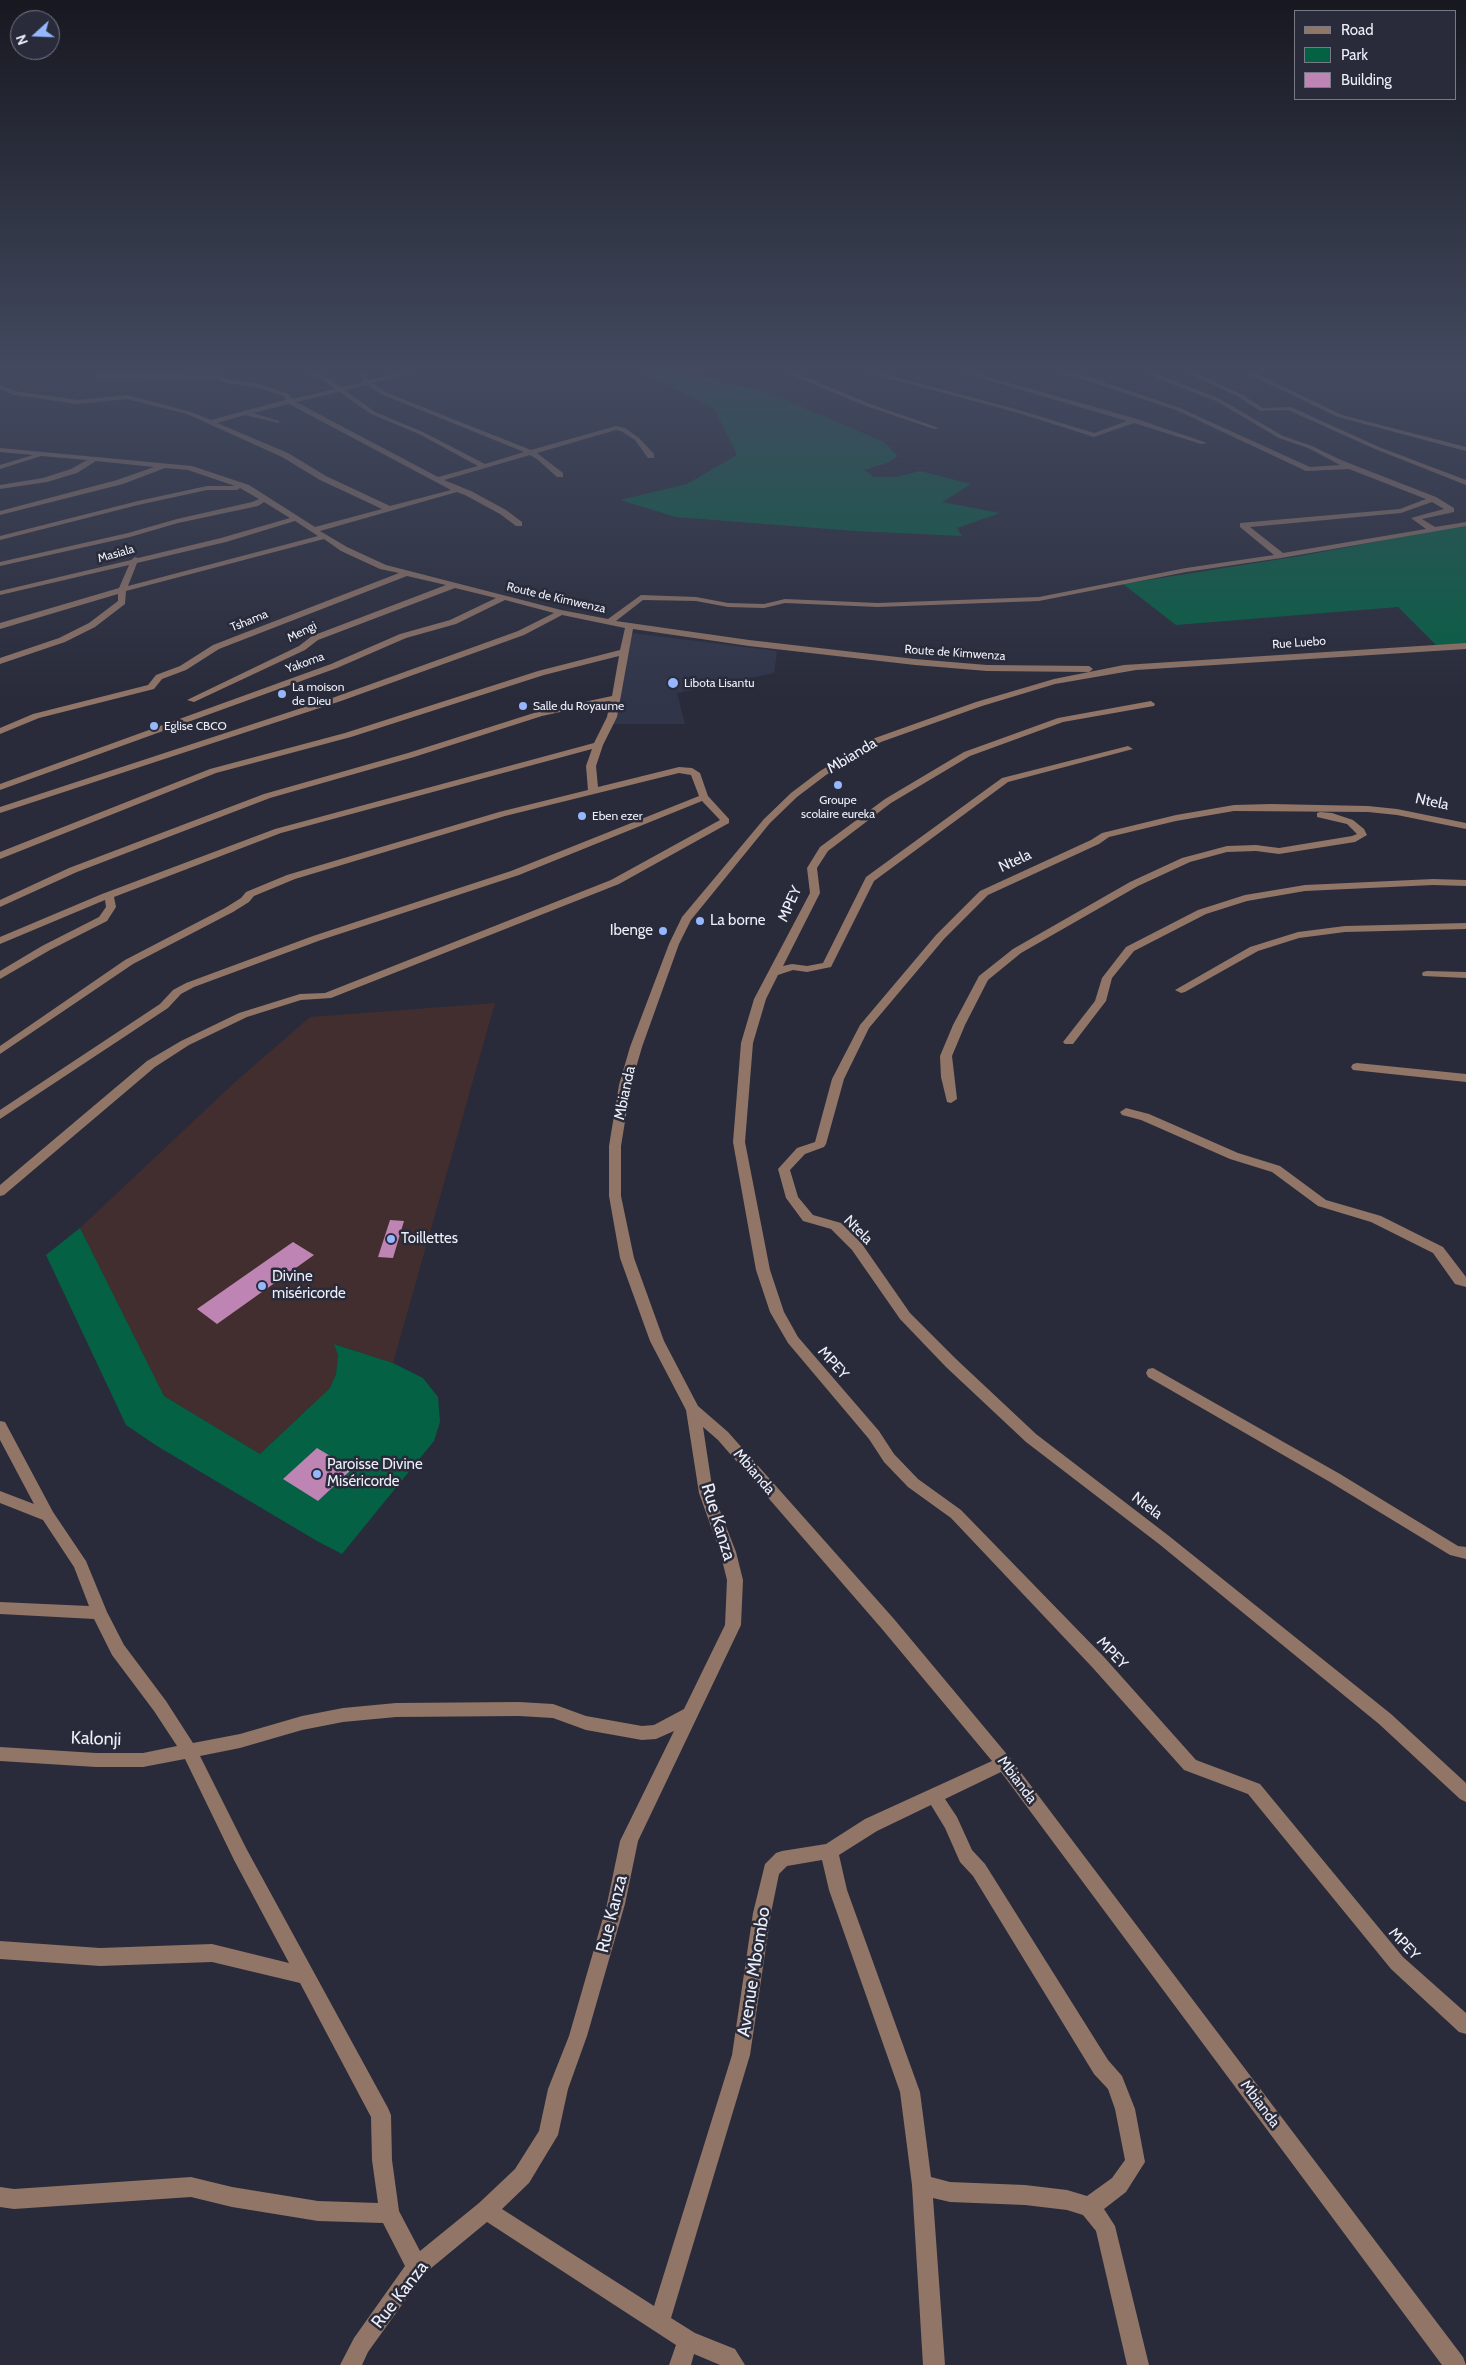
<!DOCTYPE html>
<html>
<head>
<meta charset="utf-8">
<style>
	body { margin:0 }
	#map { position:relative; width:1466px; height:2365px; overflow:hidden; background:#292b3a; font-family:Cabin,sans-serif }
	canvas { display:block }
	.legend { position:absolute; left:1294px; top:10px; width:162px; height:90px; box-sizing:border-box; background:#292b3a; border:1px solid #777986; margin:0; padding:6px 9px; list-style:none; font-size:15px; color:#eceff8 }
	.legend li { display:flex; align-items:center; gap:10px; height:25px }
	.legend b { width:25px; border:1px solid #777986 }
	.north { position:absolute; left:10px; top:10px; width:50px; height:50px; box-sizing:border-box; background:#292b3a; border:1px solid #777986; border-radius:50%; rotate:250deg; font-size:14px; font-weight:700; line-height:20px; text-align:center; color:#eceff8 }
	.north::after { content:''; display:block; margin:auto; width:18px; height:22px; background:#96b6fd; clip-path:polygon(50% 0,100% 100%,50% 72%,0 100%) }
</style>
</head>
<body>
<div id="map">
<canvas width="1466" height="2365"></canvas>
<ul class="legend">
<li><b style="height:6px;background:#917567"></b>Road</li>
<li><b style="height:14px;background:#046143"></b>Park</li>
<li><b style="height:14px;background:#be85b4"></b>Building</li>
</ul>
<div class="north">N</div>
</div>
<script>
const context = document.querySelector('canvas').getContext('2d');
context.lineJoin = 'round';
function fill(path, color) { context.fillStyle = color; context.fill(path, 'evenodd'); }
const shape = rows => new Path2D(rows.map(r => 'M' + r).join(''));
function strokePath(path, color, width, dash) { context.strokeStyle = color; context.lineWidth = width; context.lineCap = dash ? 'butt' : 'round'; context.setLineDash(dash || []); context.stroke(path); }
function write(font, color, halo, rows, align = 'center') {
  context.font = font + ' Cabin,sans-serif'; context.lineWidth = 5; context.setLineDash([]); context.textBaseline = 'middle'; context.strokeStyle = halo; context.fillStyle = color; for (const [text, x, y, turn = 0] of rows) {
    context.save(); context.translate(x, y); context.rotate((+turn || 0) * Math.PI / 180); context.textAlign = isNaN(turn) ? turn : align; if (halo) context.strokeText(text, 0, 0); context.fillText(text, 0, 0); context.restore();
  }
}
fill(shape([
	[631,633,777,651,774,673,677,693,685,724,613,724]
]), '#313549');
fill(shape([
	[495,1003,393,1363,335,1344,338,1355,336,1374,330,1388,260,1454,164,1396,80,1228,234,1083,310,1017]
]), '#422e2e');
fill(shape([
	[636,371,680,371,769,393,884,442,898,456,887,463,864,470,874,477,897,477,920,471,971,484,942,502,1000,513,957,528,962,536,855,531,676,517,620,500,687,484,737,455,714,408],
	[1466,525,1466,644,1436,645,1398,607,1176,625,1123,584,1300,556],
	[80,1228,164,1396,260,1454,330,1388,336,1374,338,1355,334,1344,393,1363,423,1378,438,1397,440,1422,434,1441,342,1554,317,1541,157,1446,126,1425,46,1255]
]), '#046143');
fill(shape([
	[390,1220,404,1221,393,1258,378,1257],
	[293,1242,314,1255,217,1324,197,1309],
	[317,1448,352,1469,318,1501,283,1479]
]), '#be85b4');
fill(shape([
	[304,371,314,371,325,376,341,387,364,382,358,371,364,371,369,380,407,371,419,371,373,383,385,392,531,450,616,426,625,428,639,438,654,454,654,458,648,458,635,440,621,431,616,430,537,453,563,473,563,477,557,477,538,460,530,455,444,480,471,491,506,510,522,522,522,526,516,526,500,514,465,495,457,492,320,531,347,547,386,565,561,610,608,619,641,595,696,597,728,603,764,604,785,599,878,603,1039,597,1186,568,1274,555,1240,527,1240,523,1400,509,1426,499,1349,469,1306,471,1176,410,1085,380,1051,371,1065,371,1089,377,1180,408,1310,467,1340,465,1308,448,1279,438,1216,401,1138,371,1148,371,1175,381,1220,399,1283,436,1312,446,1341,460,1436,497,1454,508,1454,512,1422,519,1435,527,1466,522,1466,526,1281,558,1186,572,1039,601,878,607,785,603,764,608,728,607,696,601,643,600,616,621,749,640,915,659,987,665,1089,666,1093,669,1089,672,987,671,915,665,749,646,633,629,617,717,603,745,596,766,598,787,679,767,692,768,700,773,708,796,729,819,729,823,619,884,331,998,301,1000,247,1017,189,1045,155,1067,4,1195,0,1196,0,1185,147,1061,181,1041,239,1013,300,994,325,993,611,880,720,820,702,801,519,875,321,940,194,987,181,994,168,1008,0,1119,0,1110,160,1004,173,990,186,983,313,936,511,871,699,796,691,775,679,773,505,816,295,879,254,896,249,902,233,912,133,964,0,1054,0,1046,125,960,225,908,241,898,246,892,287,875,499,812,588,790,586,766,592,749,281,833,114,897,116,907,107,921,50,950,0,979,0,971,42,946,99,917,106,907,105,900,0,944,0,937,102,894,275,829,594,743,607,717,610,701,542,716,414,757,270,798,77,872,0,907,0,900,69,868,264,794,408,753,537,712,612,696,619,656,544,675,351,737,216,773,0,859,0,852,210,769,345,733,538,671,620,650,625,628,562,615,524,635,341,701,0,813,0,807,335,697,518,631,554,613,505,600,456,624,406,638,337,668,0,790,0,784,331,664,400,634,450,620,496,598,455,588,318,640,305,650,194,702,187,700,299,646,312,636,446,585,407,576,219,649,186,670,162,679,154,689,39,718,0,734,0,728,33,714,148,685,156,675,180,666,213,645,399,573,380,569,341,551,324,539,126,591,125,604,95,627,65,642,0,664,0,658,59,638,89,623,118,601,118,594,0,629,0,623,119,588,129,565,0,595,0,591,131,560,135,557,138,558,221,538,290,518,264,502,258,506,178,523,130,537,0,566,0,562,128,533,177,519,252,502,259,499,240,488,237,490,207,490,138,505,0,540,0,536,138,501,207,486,235,486,188,470,165,468,123,484,0,515,0,511,117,480,154,467,96,461,77,473,47,482,0,489,0,485,43,478,71,469,87,460,41,456,0,469,0,465,33,455,0,452,0,448,192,466,249,485,315,527,382,509,320,480,282,457,187,414,127,399,78,404,14,395,0,389,0,385,15,391,78,400,127,395,191,412,211,420,285,400,284,396,255,387,225,383,218,379,98,378,95,376,98,374,220,375,227,379,256,383,289,394,292,399,335,389,321,378,304,371],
	[367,385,381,394,524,452,485,464,423,432,375,412,345,390,367,385],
	[339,392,371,414,419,434,478,466,438,477,296,402,339,392],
	[289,404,451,490,390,506,326,476,288,453,217,423,245,415,279,423,279,421,253,413,289,404],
	[1432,502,1444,509,1411,518,1426,529,1283,553,1250,527,1401,513,1432,502],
	[295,521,318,536,128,586,137,563,226,542,295,521],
	[782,371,791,371,870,404,939,428,934,429,866,406,782,371],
	[861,371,873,371,1019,410,1094,433,1127,421,957,371,968,371,1137,419,1207,443,1201,444,1134,423,1094,437,1015,412,861,371],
	[1182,371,1191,371,1241,394,1263,408,1291,407,1379,447,1466,480,1466,485,1375,449,1288,410,1260,411,1237,396,1182,371],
	[1242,371,1251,371,1342,415,1466,447,1466,451,1338,417,1242,371],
	[1466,643,1466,649,1136,670,1055,684,982,706,881,742,826,775,797,797,770,823,691,920,679,944,642,1047,631,1085,621,1146,621,1196,634,1258,664,1341,698,1406,728,1432,894,1619,1010,1758,1463,2357,1466,2365,1442,2365,1001,1772,945,1799,957,1817,972,1850,985,1864,1108,2060,1122,2076,1135,2109,1145,2162,1126,2192,1104,2209,1115,2226,1149,2365,1127,2365,1096,2231,1083,2215,1067,2210,1025,2205,950,2202,933,2198,945,2365,923,2365,912,2185,900,2092,829,1890,822,1860,787,1866,779,1874,771,1913,750,2055,671,2318,695,2333,735,2349,745,2365,720,2365,694,2354,691,2365,669,2365,676,2345,487,2222,424,2274,368,2352,362,2365,340,2365,354,2338,405,2266,383,2223,318,2221,232,2207,191,2197,14,2209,0,2207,0,2187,14,2189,191,2177,232,2187,318,2201,378,2203,372,2160,371,2117,300,1983,212,1962,100,1966,0,1959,0,1941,100,1948,212,1944,289,1963,234,1860,185,1759,143,1767,96,1767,0,1761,0,1747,96,1753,143,1753,177,1746,154,1711,112,1655,94,1619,0,1614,0,1602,89,1606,74,1567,43,1520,0,1503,0,1491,34,1504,0,1440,0,1421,5,1422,53,1512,86,1561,107,1612,124,1645,166,1701,193,1743,240,1734,302,1716,343,1708,396,1703,519,1702,553,1704,586,1716,642,1726,654,1725,684,1709,725,1625,727,1580,720,1552,699,1493,686,1410,650,1341,620,1258,609,1196,609,1146,619,1085,630,1047,669,944,682,917,764,819,791,793,820,771,875,738,976,702,1054,679,1124,665,1466,643],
	[703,1427,718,1440,882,1629,992,1761,865,1819,826,1844,782,1851,776,1853,765,1864,753,1913,732,2055,654,2306,502,2209,529,2183,558,2135,568,2089,587,2036,625,1904,638,1841,741,1625,743,1580,736,1552,713,1493,703,1427],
	[519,1716,553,1718,586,1730,642,1740,656,1739,674,1731,620,1841,607,1904,569,2036,548,2089,539,2131,515,2169,479,2203,420,2251,399,2211,392,2160,391,2115,388,2108,246,1848,200,1756,240,1748,302,1730,343,1722,396,1717,519,1716],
	[931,1805,945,1828,960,1862,973,1876,1094,2074,1108,2089,1115,2109,1125,2160,1112,2178,1087,2196,1067,2190,1025,2185,950,2182,931,2177,920,2092,847,1890,839,1855,877,1831,931,1805],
	[1151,701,1155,704,1154,706,1063,722,970,756,891,803,828,851,817,868,820,893,783,966,792,964,807,966,823,963,866,877,1002,778,1128,746,1133,749,1008,782,874,881,831,967,807,972,793,970,778,975,766,999,753,1043,745,1142,770,1270,784,1312,798,1337,879,1431,894,1454,918,1479,961,1510,1104,1657,1196,1760,1260,1784,1403,1957,1466,2013,1466,2034,1459,2032,1391,1969,1248,1794,1184,1770,1092,1667,951,1518,908,1487,884,1462,869,1439,788,1343,770,1312,756,1270,733,1142,741,1043,754,999,810,893,807,868,820,847,885,799,964,752,1058,718,1151,701],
	[1271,804,1368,806,1397,809,1466,823,1466,829,1397,815,1368,812,1234,811,1176,821,1109,837,1099,844,988,895,944,939,869,1028,844,1079,826,1144,824,1147,805,1154,790,1170,798,1197,813,1215,841,1223,862,1244,910,1313,956,1359,1036,1434,1169,1536,1391,1714,1466,1783,1466,1802,1460,1799,1379,1724,1159,1544,1026,1442,946,1367,900,1319,852,1250,831,1229,803,1221,786,1198,778,1169,797,1148,815,1142,832,1079,860,1025,936,935,980,891,1091,840,1102,833,1176,815,1234,805,1271,804],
	[1320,812,1332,813,1353,820,1364,829,1367,835,1355,842,1279,854,1256,851,1227,852,1190,862,1138,886,1021,953,988,980,965,1025,952,1056,957,1099,951,1103,947,1102,941,1077,940,1056,953,1025,979,976,1013,949,1130,882,1182,858,1227,846,1256,845,1279,848,1352,836,1357,834,1347,824,1317,817,1317,813,1320,812],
	[1433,879,1466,880,1466,886,1433,885,1305,891,1247,901,1206,914,1134,951,1112,978,1106,1001,1073,1044,1065,1044,1063,1042,1095,1001,1102,978,1126,947,1198,910,1245,895,1305,885,1433,879],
	[1466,923,1466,929,1345,932,1299,938,1258,951,1185,992,1181,993,1175,990,1250,947,1298,932,1345,926,1466,923],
	[1427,971,1466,972,1466,978,1423,976,1422,974,1423,972,1427,971],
	[1357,1063,1466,1074,1466,1082,1353,1070,1351,1067,1353,1064,1357,1063],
	[1126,1108,1149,1114,1238,1153,1280,1166,1326,1200,1381,1216,1443,1247,1466,1277,1466,1287,1455,1284,1433,1253,1371,1222,1318,1206,1272,1172,1230,1159,1141,1120,1122,1115,1120,1112,1126,1108],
	[1153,1368,1340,1474,1458,1546,1466,1547,1466,1559,1450,1555,1330,1482,1148,1377,1146,1373,1148,1369,1153,1368]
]), '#917567');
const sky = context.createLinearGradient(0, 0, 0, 702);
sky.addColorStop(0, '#171820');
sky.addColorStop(0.53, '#434a60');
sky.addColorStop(1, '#434a6000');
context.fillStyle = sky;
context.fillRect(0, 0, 1466, 702);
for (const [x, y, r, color] of [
	[673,683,6,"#96b6fd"],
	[282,694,5,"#96b6fd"],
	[523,706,5,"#96b6fd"],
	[154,726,5,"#96b6fd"],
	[838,785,5,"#96b6fd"],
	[582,816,5,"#96b6fd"],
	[700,921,5,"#96b6fd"],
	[663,931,5,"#96b6fd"],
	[391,1239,5,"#96b6fd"],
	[262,1286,5,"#96b6fd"],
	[317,1474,5,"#96b6fd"]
]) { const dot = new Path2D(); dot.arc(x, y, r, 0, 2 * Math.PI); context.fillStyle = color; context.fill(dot); strokePath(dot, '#292b3a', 2); }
write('12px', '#eceff8', '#292b3a', [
	["Masiala",116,554,-16],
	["Route de Kimwenza",556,598,13],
	["Tshama",249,621,-22],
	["Mengi",302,632,-27],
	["Rue Luebo",1299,643,-4],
	["Route de Kimwenza",955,653,4],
	["Yakoma",305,663,-20]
]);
write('12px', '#eceff8', '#292b3a', [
	["Libota Lisantu",684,683],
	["La moison",292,687],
	["de Dieu",292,701],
	["Salle du Royaume",533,706],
	["Eglise CBCO",164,726],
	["Groupe",838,800,"center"],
	["scolaire eureka",838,814,"center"],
	["Eben ezer",592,816]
], 'left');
write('15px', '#eceff8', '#292b3a', [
	["Mbianda",852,756,-31],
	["Ntela",1432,802,12],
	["Ntela",1015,861,-25],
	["MPEY",790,904,-66],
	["Mbianda",625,1093,-78],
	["Ntela",858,1230,45],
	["MPEY",833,1363,49],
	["Mbianda",754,1472,49],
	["Ntela",1147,1506,37],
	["MPEY",1112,1653,47],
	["Mbianda",1017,1780,53],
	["MPEY",1404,1944,47],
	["Mbianda",1260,2104,53]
]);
write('15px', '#eceff8', '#292b3a', [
	["La borne",710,921],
	["Ibenge",653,931,"right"],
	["Toillettes",401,1239],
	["Divine",272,1277],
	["miséricorde",272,1294],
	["Paroisse Divine",327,1465],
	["Miséricorde",327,1482]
], 'left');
write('18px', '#eceff8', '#292b3a', [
	["Rue Kanza",718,1522,73],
	["Kalonji",96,1739,2],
	["Rue Kanza",612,1914,-76],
	["Avenue Mbombo",754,1972,-81],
	["Rue Kanza",400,2295,-52]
]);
</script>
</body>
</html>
